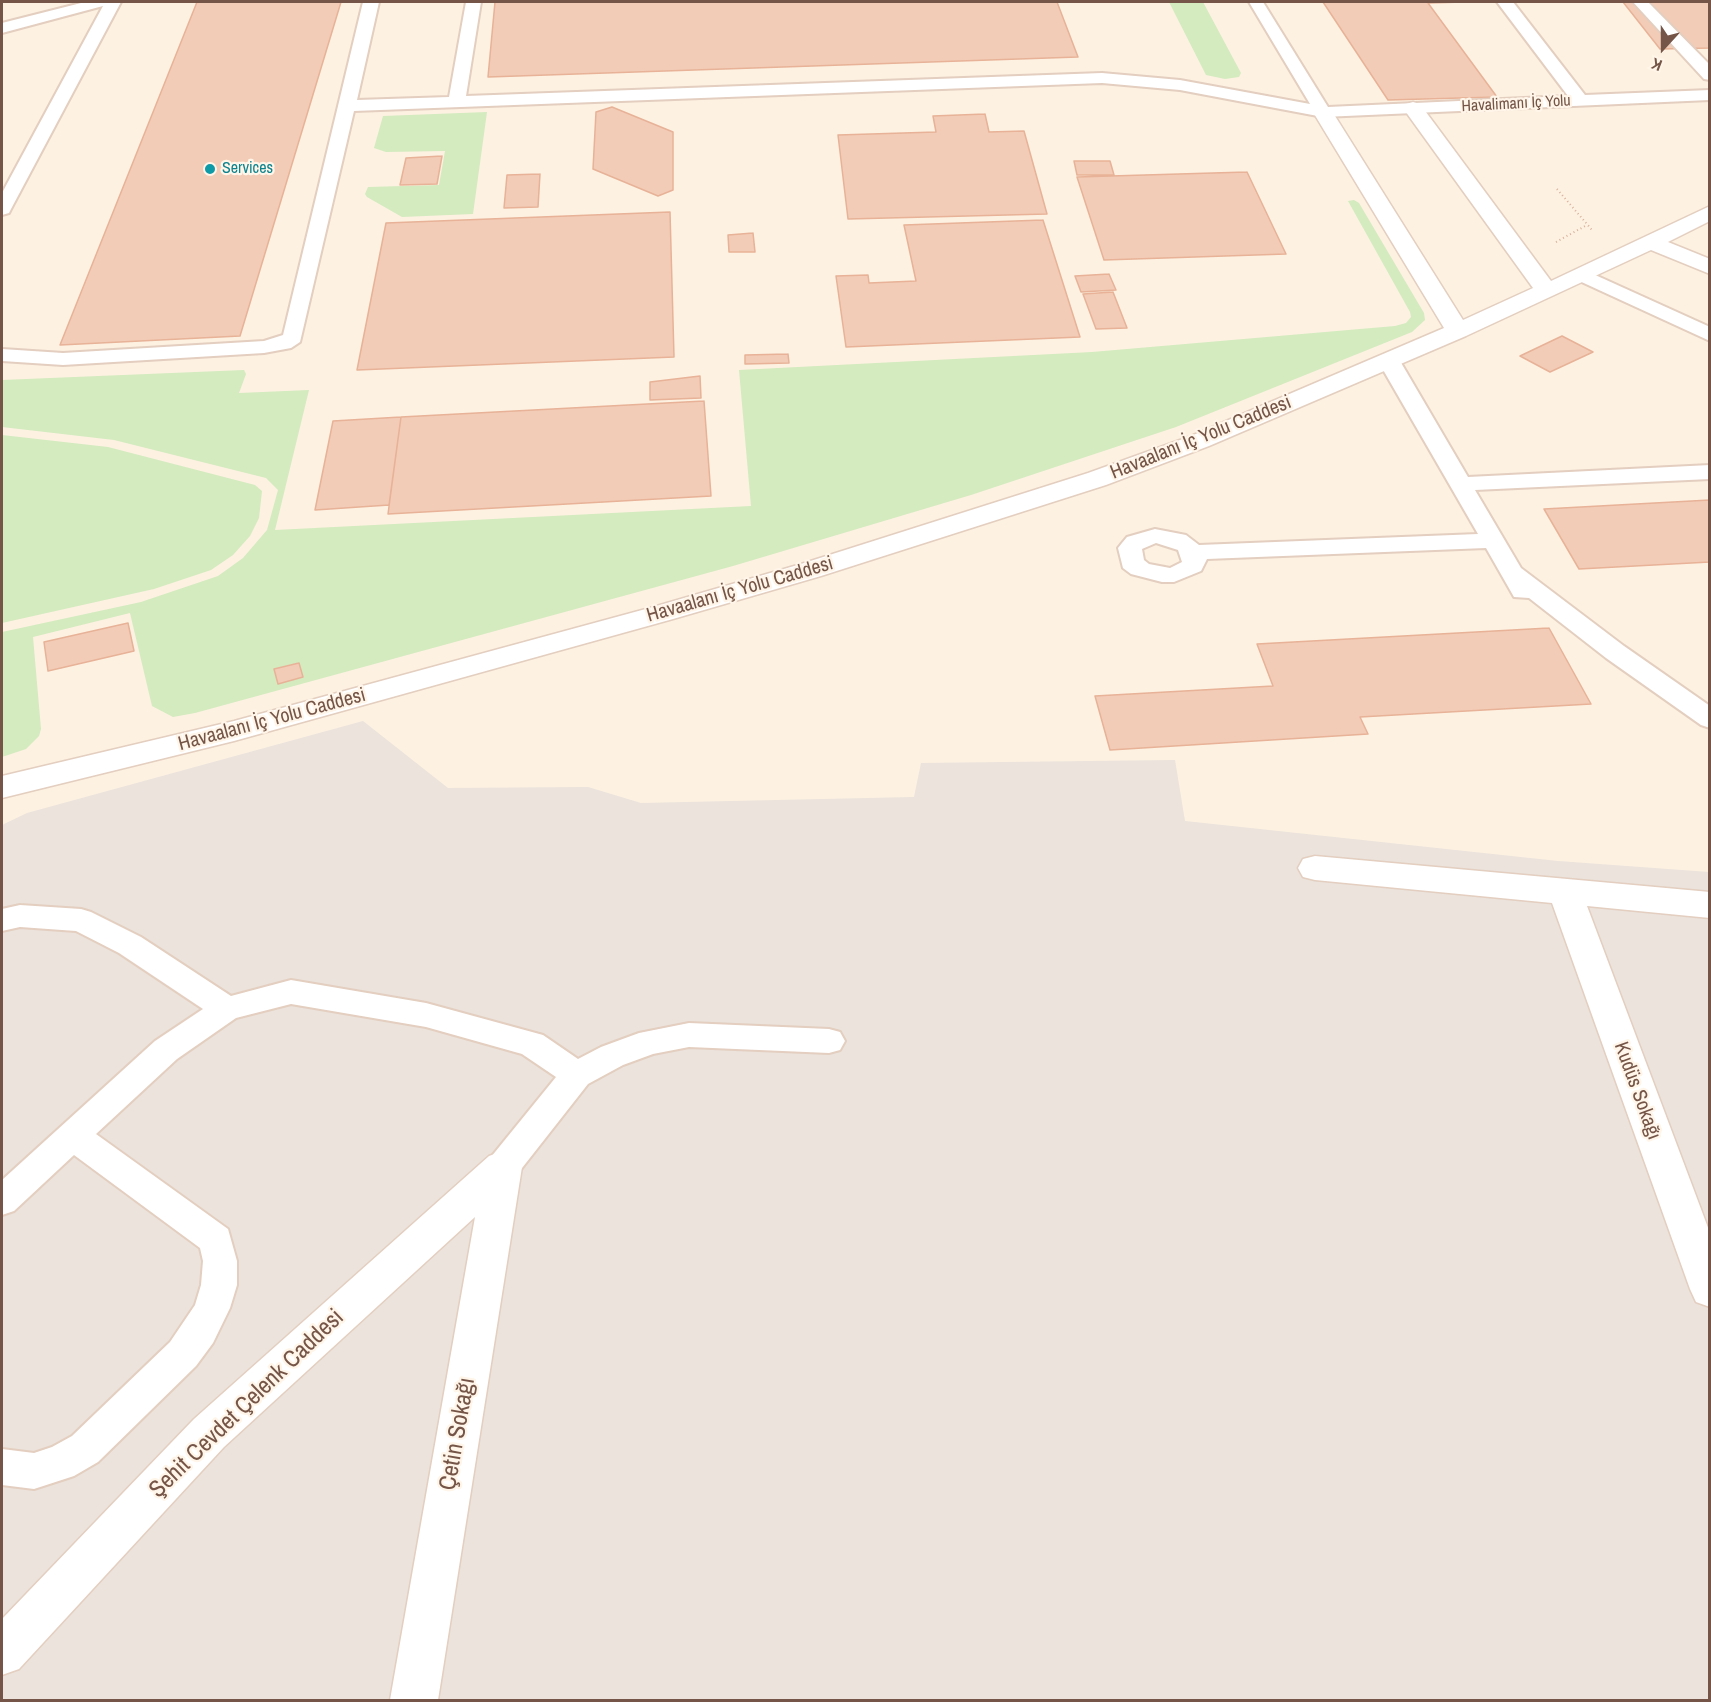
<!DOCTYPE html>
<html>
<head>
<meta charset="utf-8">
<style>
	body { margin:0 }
	#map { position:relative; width:1711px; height:1702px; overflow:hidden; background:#fdf1e1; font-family:"Archivo Narrow",sans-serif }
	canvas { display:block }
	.frame { position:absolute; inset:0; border:3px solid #755547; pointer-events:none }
	.north { position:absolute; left:1633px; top:18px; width:60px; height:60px; -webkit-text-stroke:4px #fff5e8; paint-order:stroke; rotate:201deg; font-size:16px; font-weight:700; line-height:24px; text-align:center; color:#755547 }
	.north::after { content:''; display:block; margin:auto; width:21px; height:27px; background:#755547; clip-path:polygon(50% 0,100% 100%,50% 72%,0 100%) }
</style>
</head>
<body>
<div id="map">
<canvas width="1711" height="1702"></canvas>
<div class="frame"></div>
<div class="north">K</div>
</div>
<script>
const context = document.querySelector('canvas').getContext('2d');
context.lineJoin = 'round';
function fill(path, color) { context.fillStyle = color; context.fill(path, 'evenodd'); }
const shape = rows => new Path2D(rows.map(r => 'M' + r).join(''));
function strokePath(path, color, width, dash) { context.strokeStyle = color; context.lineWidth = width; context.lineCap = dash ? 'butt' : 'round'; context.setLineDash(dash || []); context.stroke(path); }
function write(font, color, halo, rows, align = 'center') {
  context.font = font + ' "Archivo Narrow",sans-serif'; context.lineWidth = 4.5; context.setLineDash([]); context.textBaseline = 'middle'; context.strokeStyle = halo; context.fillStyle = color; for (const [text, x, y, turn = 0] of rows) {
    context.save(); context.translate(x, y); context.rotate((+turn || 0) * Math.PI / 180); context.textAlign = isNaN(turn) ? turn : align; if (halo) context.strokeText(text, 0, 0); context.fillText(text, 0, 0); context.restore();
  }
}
fill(shape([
	[363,721,448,788,588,787,641,803,914,797,921,763,1175,760,1185,821,1558,861,1709,872,1709,1700,2,1700,2,825,27,813]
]), '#ebe3dc');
fill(shape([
	[1169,2,1203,2,1241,73,1239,77,1225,79,1206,75],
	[487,112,473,214,402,217,367,197,365,194,368,187,439,185,445,151,386,152,374,148,383,116],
	[1354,200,1359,203,1424,313,1425,320,1412,332,1176,427,971,495,733,566,195,713,173,717,152,706,130,613,33,637,41,729,39,736,26,749,2,757,2,632,141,602,218,576,243,558,267,530,278,490,266,478,114,440,2,427,2,380,244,370,246,374,239,393,309,390,275,530,751,506,739,370,1092,352,1395,326,1406,323,1411,317,1410,312,1348,201],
	[2,435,108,447,255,485,262,491,259,518,250,536,233,555,211,570,154,589,2,623]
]), '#d3ebbf');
const building = shape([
	[197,2,341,2,240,336,60,345,197,2],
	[495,2,1057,2,1078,57,488,77,495,2],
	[1323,2,1464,2,1428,3,1497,97,1388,100,1323,2],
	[1623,2,1710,2,1710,48,1660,49,1623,2],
	[612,107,673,132,673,190,658,196,593,169,596,112,612,107],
	[985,114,989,132,1024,131,1047,214,848,219,838,135,936,132,933,116,985,114],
	[442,156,437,184,400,185,406,158,442,156],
	[1074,161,1110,161,1114,175,1077,175,1074,161],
	[1247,172,1286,254,1104,260,1077,177,1247,172],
	[540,174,538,207,504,208,507,175,540,174],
	[670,212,674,357,357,370,386,223,670,212],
	[1043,220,1080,337,846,347,836,276,868,275,869,283,916,281,904,225,1043,220],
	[753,233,755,252,729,252,728,235,753,233],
	[1109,274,1116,290,1081,292,1075,276,1109,274],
	[1113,292,1127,328,1096,329,1083,294,1113,292],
	[1562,336,1593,352,1550,372,1520,356,1562,336],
	[788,354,789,363,745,364,745,355,788,354],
	[700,376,701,398,650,400,650,382,700,376],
	[704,401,711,496,388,514,401,417,704,401],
	[401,417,389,505,315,510,333,421,401,417],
	[1710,500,1710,562,1579,569,1544,509,1710,500],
	[128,623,134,651,48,671,44,642,128,623],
	[1549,628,1591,704,1360,717,1368,734,1110,750,1095,696,1273,686,1257,644,1549,628],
	[299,663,303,677,278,684,274,669,299,663]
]);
fill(building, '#f3ccb7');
strokePath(building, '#e7b297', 1.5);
const lane = shape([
	[85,2,121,2,11,209,9,213,2,215,2,193,103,6,2,33,2,23,85,2],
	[363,2,379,2,357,100,449,97,466,2,481,2,466,96,1102,73,1180,80,1310,104,1249,2,1263,2,1328,107,1568,96,1497,2,1513,2,1585,95,1710,90,1710,100,1323,117,1180,90,1102,83,354,111,300,342,291,348,264,353,63,365,2,361,2,349,63,353,264,341,283,335,363,2],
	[1633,2,1648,2,1710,65,1710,80,1704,79,1633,2],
	[1582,269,1710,327,1710,341,1575,279,1572,275,1575,271,1582,269],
	[1389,355,1396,357,1400,361,1468,477,1710,465,1710,479,1475,490,1521,568,1624,646,1710,706,1710,728,1701,725,1606,658,1529,598,1514,597,1486,548,1207,559,1201,571,1174,582,1162,582,1131,574,1123,568,1118,548,1122,543,1127,537,1155,529,1186,535,1199,545,1478,534,1378,361,1382,357,1389,355],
	[1156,543,1178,550,1182,562,1170,568,1149,564,1144,560,1142,549,1156,543],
	[20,905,81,909,91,912,141,937,231,996,291,980,426,1003,543,1035,578,1059,601,1047,639,1033,689,1023,829,1029,840,1032,845,1041,840,1050,829,1053,689,1047,653,1054,623,1065,588,1084,515,1177,503,1181,491,1177,486,1167,491,1157,556,1077,522,1054,426,1027,291,1004,236,1018,177,1059,96,1134,228,1229,237,1261,237,1285,230,1308,213,1343,196,1366,98,1462,74,1476,34,1489,2,1485,2,1449,34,1453,52,1447,72,1436,170,1342,195,1305,201,1285,203,1261,200,1248,74,1155,14,1211,2,1215,2,1180,155,1041,203,1009,119,953,76,931,20,927,2,931,2,909,20,905]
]);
const street = shape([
	[1413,102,1420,104,1551,281,1710,206,1710,221,1668,242,1710,259,1710,274,1651,250,1466,336,1209,446,1106,485,821,576,673,619,234,741,2,798,2,776,234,721,653,607,801,564,1088,473,1191,436,1444,328,1313,112,1316,108,1330,108,1463,320,1533,288,1403,108,1406,104,1413,102],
	[1315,856,1710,892,1710,918,1587,906,1710,1233,1710,1307,1696,1302,1690,1289,1552,903,1315,880,1303,877,1298,868,1303,859,1315,856],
	[503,1151,517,1156,522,1167,438,1700,390,1700,475,1217,224,1447,19,1669,2,1675,2,1619,194,1419,489,1156,503,1151]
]);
strokePath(lane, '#e3cebf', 4);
strokePath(street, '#e3cebf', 3);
strokePath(shape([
	[1557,189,1592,230],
	[1556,242,1587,225]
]), '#d8b09b', 2, [1, 3]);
fill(lane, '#fff');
fill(street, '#fff');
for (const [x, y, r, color] of [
	[210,169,6,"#0f9aa8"]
]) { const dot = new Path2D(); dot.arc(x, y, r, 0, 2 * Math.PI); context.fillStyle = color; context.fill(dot); strokePath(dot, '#fff5e8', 2); }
write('16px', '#755547', '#fff5e8', [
	["Havalimanı İç Yolu",1516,104,-3]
]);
write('16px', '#0d838f', '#fff5e8', [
	["Services",222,169]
], 'left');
write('20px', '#755547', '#fff5e8', [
	["Havaalanı İç Yolu Caddesi",1201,438,-22],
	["Havaalanı İç Yolu Caddesi",740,590,-16],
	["Havaalanı İç Yolu Caddesi",272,720,-15],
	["Kudüs Sokağı",1637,1091,70]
]);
write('24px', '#755547', '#fff5e8', [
	["Şehit Cevdet Çelenk Caddesi",247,1404,-44],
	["Çetin Sokağı",458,1434,-80]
]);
</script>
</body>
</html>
